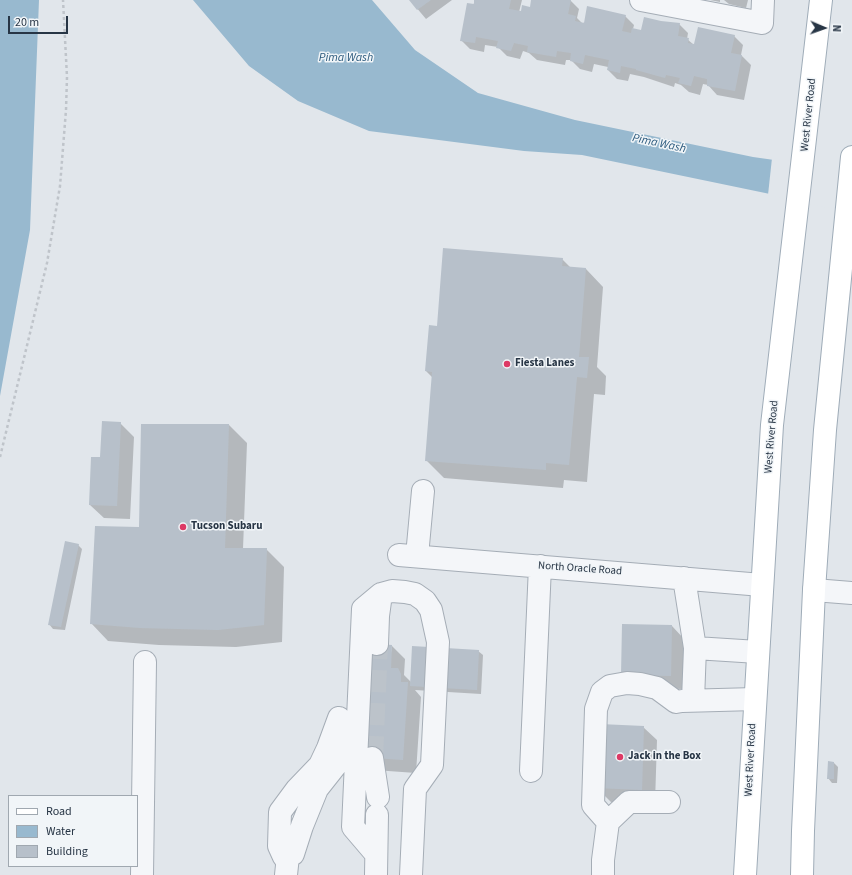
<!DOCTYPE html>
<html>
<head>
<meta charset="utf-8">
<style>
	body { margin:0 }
	#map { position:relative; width:852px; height:875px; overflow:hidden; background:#e1e6eb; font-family:"Source Sans 3",sans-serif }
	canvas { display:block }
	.legend { position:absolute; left:8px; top:795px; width:130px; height:72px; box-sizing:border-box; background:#f1f5f8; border:1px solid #a0a8b0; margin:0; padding:5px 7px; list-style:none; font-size:12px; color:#273545 }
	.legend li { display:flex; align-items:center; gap:8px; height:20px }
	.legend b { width:20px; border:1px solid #a0a8b0 }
	.north { position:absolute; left:804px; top:8px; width:40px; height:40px; -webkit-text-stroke:3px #f1f5f8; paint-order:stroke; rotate:92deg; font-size:11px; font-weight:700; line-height:16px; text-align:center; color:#273545 }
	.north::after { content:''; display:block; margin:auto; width:14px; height:18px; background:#273545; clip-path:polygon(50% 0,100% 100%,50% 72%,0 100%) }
	.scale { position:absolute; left:8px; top:16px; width:60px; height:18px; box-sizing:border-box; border:2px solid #273545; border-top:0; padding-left:5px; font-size:12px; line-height:14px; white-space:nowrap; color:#273545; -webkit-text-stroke:3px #f1f5f8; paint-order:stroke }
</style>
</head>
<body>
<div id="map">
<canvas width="852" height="875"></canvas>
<ul class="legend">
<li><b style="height:5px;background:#fff"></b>Road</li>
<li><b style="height:11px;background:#98b9cf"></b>Water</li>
<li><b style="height:11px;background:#b7c0ca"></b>Building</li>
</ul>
<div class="north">N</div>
<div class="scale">20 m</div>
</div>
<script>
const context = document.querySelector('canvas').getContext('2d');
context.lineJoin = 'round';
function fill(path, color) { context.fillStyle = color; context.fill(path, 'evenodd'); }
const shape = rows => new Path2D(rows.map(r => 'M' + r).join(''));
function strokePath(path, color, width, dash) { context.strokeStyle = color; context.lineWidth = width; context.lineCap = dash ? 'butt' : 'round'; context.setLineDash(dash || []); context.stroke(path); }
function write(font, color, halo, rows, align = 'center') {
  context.font = font + ' "Source Sans 3",sans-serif'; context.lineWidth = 3; context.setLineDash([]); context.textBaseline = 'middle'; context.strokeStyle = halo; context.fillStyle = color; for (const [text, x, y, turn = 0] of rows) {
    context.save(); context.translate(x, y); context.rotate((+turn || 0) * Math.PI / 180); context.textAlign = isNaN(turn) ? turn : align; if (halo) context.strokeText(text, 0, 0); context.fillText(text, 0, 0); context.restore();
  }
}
fill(shape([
	[0,0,39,0,30,230,0,396],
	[193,0,372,0,415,50,478,93,575,120,753,157,852,171,852,211,582,155,524,151,369,131,298,101,249,66]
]), '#98b9cf');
fill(shape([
	[772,158,852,169,852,213,768,195]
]), '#e1e6eb');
fill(shape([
	[410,0,452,0,426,19],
	[475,0,522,0,519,12,531,8,532,0,570,0,579,9,577,18,582,23,625,16,634,25,633,29,642,31,661,22,679,24,688,33,687,39,694,45,734,36,743,45,741,55,751,65,744,100,717,95,708,85,703,84,700,95,689,92,681,85,675,83,674,87,644,77,630,74,628,81,617,79,608,70,608,67,594,64,592,72,580,69,571,60,566,60,565,65,537,60,529,53,523,51,520,59,507,56,498,47,485,45,484,52,470,49,461,40],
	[710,0,720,0,720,2],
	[724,0,748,0,746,8,729,4],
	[562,259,571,268,586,269,603,287,597,367,606,376,605,395,594,394,587,482,564,480,563,488,444,478,426,460,433,378,426,371,437,327],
	[120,423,134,437,130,519,104,518,90,505,101,458],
	[229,425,247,443,243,549,266,549,284,567,282,642,236,647,159,645,108,641,91,623,140,528],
	[78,545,82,549,65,630,53,629,49,624],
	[672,626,685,640,684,689,635,688],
	[392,646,405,659,404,675,411,682,478,651,483,655,481,694,415,690,421,697,416,773,374,770],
	[643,727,657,740,655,803,611,802,597,788],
	[834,763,838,767,837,783,832,783,828,778]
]), '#0003');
fill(shape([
	[409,0,431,0,417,10],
	[474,0,511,0,509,9,521,11,522,5,530,7,531,0,571,0,568,14,576,16,575,21,584,23,587,6,626,15,622,31,631,33,632,28,641,30,644,17,661,21,680,23,678,36,689,38,688,43,694,44,698,27,735,35,731,53,742,55,735,91,707,86,707,79,694,76,691,86,678,83,680,78,666,75,665,78,636,70,636,69,621,66,620,73,607,70,609,60,585,55,583,64,570,61,571,53,557,51,556,57,527,52,528,46,514,43,511,51,496,48,498,41,476,37,475,43,460,41,467,3,474,4],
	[443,248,563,258,562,266,586,268,579,357,589,357,587,378,577,377,569,465,546,463,546,470,425,461,432,372,425,371,429,325,437,326],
	[102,421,121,422,117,506,89,505,91,457,100,457],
	[141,424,229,424,225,548,267,548,264,625,218,630,140,628,90,624,95,526,139,527],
	[65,541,79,544,61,627,48,625],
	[622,624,672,625,671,676,621,675],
	[366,643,392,645,391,668,398,668,401,674,401,682,408,682,403,760,360,757],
	[412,646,479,650,477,690,410,686],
	[600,724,644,726,642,790,596,788],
	[828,761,834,762,834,779,827,779]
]), '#b7c0ca');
strokePath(shape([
	[372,758,377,644]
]), '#bcc3ca', 22, [22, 11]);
const minor = shape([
	[641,0,762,23,763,0],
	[399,555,762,585],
	[417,556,423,491],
	[684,578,695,648,693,700],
	[814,590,852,593],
	[377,644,378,616,381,594],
	[695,648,758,652],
	[339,718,342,741,336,765,317,789,302,826,293,854,284,857,279,846,280,812,297,789,320,765,328,748,339,718],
	[372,758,378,797],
	[531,771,540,566],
	[608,822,593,805,596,709,602,692,610,686,627,683,640,684,657,688,676,702,682,701,755,699],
	[376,854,353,827,363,609,381,594,392,591,405,592,415,594,425,601,431,610,438,642,432,765,415,789,411,875],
	[142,875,145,662],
	[286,875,288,856],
	[376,875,377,815],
	[603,875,603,860,608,822,629,802,669,802]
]);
const major = shape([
	[745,875,772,425,821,0],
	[802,875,803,831,814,590,825,430,852,157]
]);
strokePath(minor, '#a5adb6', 24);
strokePath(major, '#9facb8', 24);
strokePath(shape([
	[0,457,47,263,60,186,66,110,67,77,63,0]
]), '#bfc4ca', 2.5, [3, 3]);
strokePath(minor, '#f4f6f9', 22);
strokePath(major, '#fff', 22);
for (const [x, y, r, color] of [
	[507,364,4,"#dd3965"],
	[183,527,4,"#dd3965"],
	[620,757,4,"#dd3965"]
]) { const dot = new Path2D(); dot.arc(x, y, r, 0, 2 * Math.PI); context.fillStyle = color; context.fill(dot); strokePath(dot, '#f1f5f8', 1.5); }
write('11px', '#273545', '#f1f5f8', [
	["West River Road",809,115,-84],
	["West River Road",772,437,-85],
	["North Oracle Road",580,569,4],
	["West River Road",751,760,-87]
]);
write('bold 11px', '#273545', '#f1f5f8', [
	["Fiesta Lanes",515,364],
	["Tucson Subaru",191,527],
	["Jack in the Box",628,757]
], 'left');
write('italic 12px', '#2c5a7d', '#f1f5f8', [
	["Pima Wash",346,58],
	["Pima Wash",659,144,12]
]);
</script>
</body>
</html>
